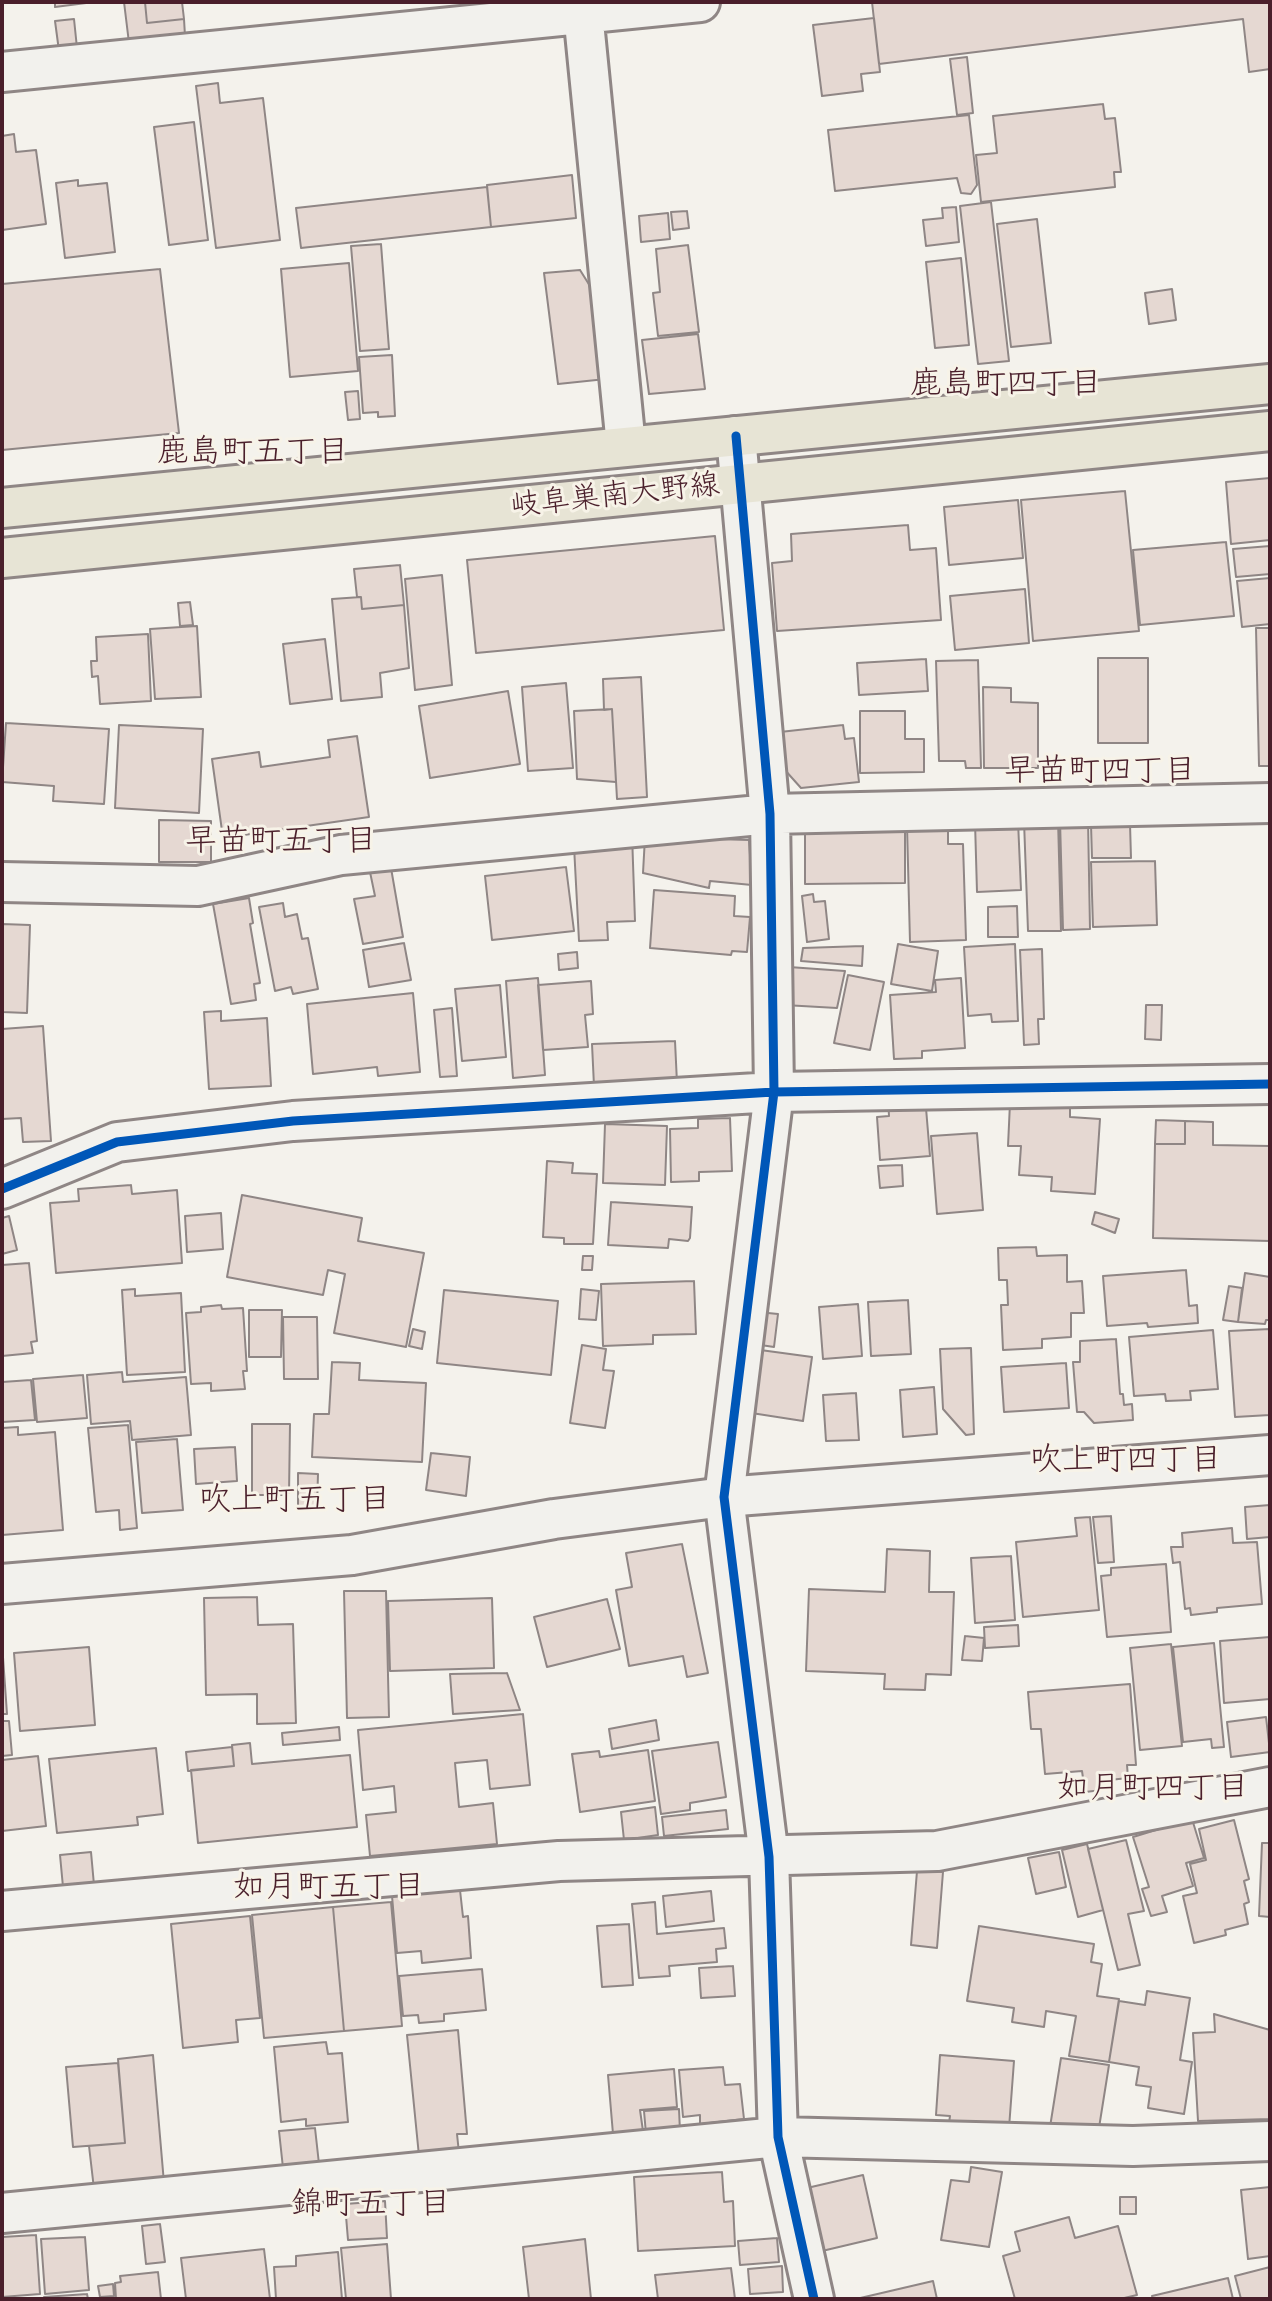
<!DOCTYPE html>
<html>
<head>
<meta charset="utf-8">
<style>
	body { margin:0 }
	#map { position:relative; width:1272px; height:2301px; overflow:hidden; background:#f4f2ec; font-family:Caveat,sans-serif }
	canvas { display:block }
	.frame { position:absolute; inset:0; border:4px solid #4a1f2b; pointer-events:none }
</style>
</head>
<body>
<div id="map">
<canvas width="1272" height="2301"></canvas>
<div class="frame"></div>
</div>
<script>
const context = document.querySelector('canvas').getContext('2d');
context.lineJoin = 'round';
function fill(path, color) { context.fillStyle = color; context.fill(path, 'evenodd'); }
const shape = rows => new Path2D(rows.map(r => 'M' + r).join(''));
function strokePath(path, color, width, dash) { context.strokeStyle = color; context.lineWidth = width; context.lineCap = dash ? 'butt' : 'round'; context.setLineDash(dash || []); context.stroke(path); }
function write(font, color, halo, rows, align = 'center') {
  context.font = font + ' Caveat,"Klee One",sans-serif'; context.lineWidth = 6; context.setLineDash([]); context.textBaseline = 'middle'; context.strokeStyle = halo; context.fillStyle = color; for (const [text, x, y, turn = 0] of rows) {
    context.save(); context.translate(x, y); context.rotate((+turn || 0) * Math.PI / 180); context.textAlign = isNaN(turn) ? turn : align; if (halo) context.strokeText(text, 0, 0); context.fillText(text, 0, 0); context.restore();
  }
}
const building = shape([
	[55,2,94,2,55,7,55,2],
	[124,2,145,2,147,23,184,19,185,36,129,43,124,2],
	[145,2,182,2,184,19,147,23,145,2],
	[872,2,1270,2,1270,69,1249,72,1243,19,879,64,872,2],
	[874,18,880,72,861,74,863,91,822,96,813,25,874,18],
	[74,19,77,48,59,51,55,21,74,19],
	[967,57,973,113,957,115,950,59,967,57],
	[218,83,220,103,263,98,280,240,216,248,196,86,218,83],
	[1103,104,1105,119,1115,118,1121,172,1114,172,1115,187,981,202,976,155,997,153,993,116,1103,104],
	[969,115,977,185,971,194,961,193,957,178,835,191,828,130,969,115],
	[194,122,208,240,169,245,154,127,194,122],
	[14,134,16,152,36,150,46,224,2,230,2,136,14,134],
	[572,175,576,218,491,227,487,185,572,175],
	[78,180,78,186,107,183,115,252,65,258,56,183,78,180],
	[487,187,491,227,301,248,296,208,487,187],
	[991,202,1009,361,978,364,960,206,991,202],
	[956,207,959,242,926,246,923,220,943,218,942,208,956,207],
	[687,211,689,228,673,230,671,212,687,211],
	[668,213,670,239,641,242,639,216,668,213],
	[1037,219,1051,343,1011,347,997,224,1037,219],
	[381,244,389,349,360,351,351,246,381,244],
	[688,245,699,332,658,336,653,293,660,292,656,249,688,245],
	[961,258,969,345,935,348,926,262,961,258],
	[349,263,358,371,290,377,281,269,349,263],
	[160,269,179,433,2,450,2,284,160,269],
	[580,270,595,294,606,379,558,384,544,273,580,270],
	[1172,289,1176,320,1149,324,1145,293,1172,289],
	[698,334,705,389,649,394,642,340,698,334],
	[392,355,395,416,378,417,378,412,363,413,359,357,392,355],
	[358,391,360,419,348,420,345,392,358,391],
	[1270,478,1270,540,1231,544,1226,482,1270,478],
	[1125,491,1139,631,1033,641,1021,500,1125,491],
	[1018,500,1023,558,949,565,944,507,1018,500],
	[908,525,910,550,936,548,941,620,777,631,772,563,792,561,791,534,908,525],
	[715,536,724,630,476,653,467,560,715,536],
	[1226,542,1234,616,1140,625,1133,550,1226,542],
	[1270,546,1270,574,1236,577,1233,549,1270,546],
	[400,565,404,605,362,609,361,597,357,597,354,569,400,565],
	[442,575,452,685,415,690,405,579,442,575],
	[1270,578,1270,624,1242,627,1237,581,1270,578],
	[1025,589,1029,643,955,650,950,596,1025,589],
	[361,597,362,609,404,605,409,668,380,673,382,697,341,701,332,599,361,597],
	[190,602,193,625,180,626,178,603,190,602],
	[197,626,201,697,155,699,150,629,197,626],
	[1256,628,1270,628,1270,766,1259,766,1256,628],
	[148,634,151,701,100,704,98,676,92,677,91,661,97,661,96,637,148,634],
	[325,639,332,699,290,704,283,644,325,639],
	[1098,658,1148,658,1148,743,1098,743,1098,658],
	[926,659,928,691,859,695,857,663,926,659],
	[978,660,981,768,966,768,965,761,939,761,936,661,978,660],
	[641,677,647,797,617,799,612,709,604,710,603,679,641,677],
	[566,683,573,768,528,771,522,687,566,683],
	[983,687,1011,688,1011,702,1038,703,1038,768,984,768,983,687],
	[508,691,520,764,430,778,419,706,508,691],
	[612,709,616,782,577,779,574,711,612,709],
	[860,711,905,711,905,739,924,739,924,772,860,773,860,711],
	[6,723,109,729,104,804,53,801,54,786,2,782,6,723],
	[119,725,203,729,199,813,115,808,119,725],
	[843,725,845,739,854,738,859,782,801,788,784,769,780,732,843,725],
	[357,736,369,817,223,838,212,759,259,752,261,767,330,757,328,740,357,736],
	[1058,819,1061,931,1028,931,1024,821,1058,819],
	[1088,819,1090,929,1063,930,1060,820,1088,819],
	[159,820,211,821,211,862,159,862,159,820],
	[1018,821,1021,890,977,892,975,822,1018,821],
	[805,822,905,829,905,883,805,884,805,822],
	[1130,824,1131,858,1092,858,1091,825,1130,824],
	[907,826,948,826,948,844,963,844,966,940,910,942,907,826],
	[632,834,635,921,607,922,608,940,579,941,574,846,632,834],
	[645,837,749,840,752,885,710,881,709,888,643,873,645,837],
	[1155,861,1157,925,1093,927,1091,862,1155,861],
	[566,867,574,931,492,940,485,876,566,867],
	[391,868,403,937,363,944,354,899,375,896,370,872,391,868],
	[654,890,735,896,734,916,750,917,747,952,732,951,731,955,650,948,654,890],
	[813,894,814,902,825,901,829,939,807,942,802,896,813,894],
	[249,898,253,923,250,924,260,983,254,984,256,1000,231,1004,213,904,249,898],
	[283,903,285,917,297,914,302,939,308,938,318,989,293,994,291,987,275,991,259,907,283,903],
	[1017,906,1018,937,988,937,988,907,1017,906],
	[2,924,30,925,27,1013,2,1012,2,924],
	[404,943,411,980,369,987,363,950,404,943],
	[898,944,938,951,932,991,891,984,898,944],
	[1015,944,1018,1021,992,1022,991,1014,968,1016,964,947,1015,944],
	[863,946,862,966,801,961,803,948,863,946],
	[1042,949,1044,1019,1038,1019,1039,1044,1024,1045,1020,950,1042,949],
	[577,952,578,968,559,970,558,954,577,952],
	[789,967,845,971,837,1008,784,1005,789,967],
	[848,975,884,982,870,1050,834,1043,848,975],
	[538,978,545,1075,513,1078,506,981,538,978],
	[961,978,965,1048,922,1051,922,1058,894,1059,890,995,936,992,935,980,961,978],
	[591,981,593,1014,585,1015,588,1047,543,1050,538,985,591,981],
	[500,985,506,1057,462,1061,455,989,500,985],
	[413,993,420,1072,378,1076,377,1067,313,1074,307,1004,413,993],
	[1146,1005,1162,1005,1161,1040,1145,1039,1146,1005],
	[452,1008,457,1076,440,1077,434,1010,452,1008],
	[221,1011,221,1021,267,1018,271,1086,209,1089,204,1012,221,1011],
	[43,1026,51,1141,23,1142,21,1118,2,1119,2,1029,43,1026],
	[675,1041,677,1083,594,1086,592,1044,675,1041],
	[925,1096,930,1156,880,1160,877,1117,889,1116,888,1098,925,1096],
	[1010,1103,1070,1107,1070,1117,1100,1119,1095,1194,1051,1191,1052,1177,1019,1175,1021,1146,1008,1146,1010,1103],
	[730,1118,732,1171,699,1172,699,1181,671,1182,670,1129,698,1128,698,1119,730,1118],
	[1156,1120,1185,1121,1185,1144,1155,1144,1156,1120],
	[1185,1121,1213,1122,1213,1145,1270,1146,1270,1241,1153,1238,1155,1144,1185,1144,1185,1121],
	[605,1124,667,1126,665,1185,603,1183,605,1124],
	[977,1133,983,1210,937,1214,931,1136,977,1133],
	[547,1161,573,1163,572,1173,597,1174,593,1244,564,1244,564,1238,543,1237,547,1161],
	[902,1165,903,1186,880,1188,878,1166,902,1165],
	[131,1185,132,1194,177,1190,182,1263,56,1273,50,1203,79,1201,78,1189,131,1185],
	[242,1195,362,1218,358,1241,424,1253,406,1347,334,1333,345,1274,328,1270,323,1295,227,1277,242,1195],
	[611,1202,692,1207,690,1238,688,1241,669,1239,668,1248,608,1245,611,1202],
	[1095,1212,1119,1219,1115,1233,1092,1224,1095,1212],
	[221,1213,223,1249,187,1252,185,1216,221,1213],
	[9,1216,17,1250,2,1254,2,1218,9,1216],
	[1036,1247,1037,1256,1067,1255,1067,1282,1082,1281,1084,1313,1071,1313,1071,1337,1042,1339,1042,1348,1003,1350,1001,1305,1008,1305,1007,1280,999,1280,998,1248,1036,1247],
	[583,1256,593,1256,592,1270,582,1270,583,1256],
	[29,1263,37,1341,31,1342,33,1353,2,1356,2,1265,29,1263],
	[1186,1270,1189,1306,1197,1305,1198,1323,1148,1327,1147,1323,1107,1326,1103,1276,1186,1270],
	[1245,1273,1270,1277,1270,1320,1266,1320,1265,1324,1238,1322,1245,1273],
	[694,1281,696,1334,653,1335,653,1344,603,1346,601,1284,694,1281],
	[1229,1286,1242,1288,1238,1322,1223,1320,1229,1286],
	[135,1289,135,1296,181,1293,185,1372,127,1375,122,1290,135,1289],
	[581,1289,599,1291,596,1320,579,1319,581,1289],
	[444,1290,558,1301,551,1375,437,1363,444,1290],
	[908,1300,911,1354,871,1356,868,1302,908,1300],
	[858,1304,862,1356,823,1359,819,1307,858,1304],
	[221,1305,222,1309,243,1308,247,1371,243,1371,245,1389,211,1391,211,1383,191,1384,186,1313,201,1312,201,1307,221,1305],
	[249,1310,282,1310,281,1357,249,1357,249,1310],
	[758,1312,778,1314,774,1347,754,1344,758,1312],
	[283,1317,317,1317,318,1379,284,1379,283,1317],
	[413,1329,425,1332,422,1349,409,1346,413,1329],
	[1270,1329,1270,1415,1235,1417,1229,1331,1270,1329],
	[1213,1330,1218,1389,1190,1391,1191,1400,1166,1401,1165,1394,1134,1396,1129,1337,1213,1330],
	[1116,1339,1120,1394,1123,1394,1124,1405,1132,1404,1133,1420,1094,1423,1084,1412,1077,1412,1073,1362,1080,1362,1080,1341,1116,1339],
	[582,1345,606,1349,603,1370,614,1371,605,1428,570,1423,582,1345],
	[971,1348,974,1434,966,1435,943,1409,940,1349,971,1348],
	[753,1349,812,1357,803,1421,745,1412,753,1349],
	[332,1362,360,1363,359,1380,426,1383,422,1462,312,1457,314,1414,329,1414,332,1362],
	[1066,1363,1069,1408,1004,1412,1001,1367,1066,1363],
	[122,1372,123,1382,186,1377,191,1435,132,1440,130,1421,91,1424,87,1375,122,1372],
	[83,1375,87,1418,37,1422,33,1379,83,1375],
	[31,1380,35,1420,2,1422,2,1382,31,1380],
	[934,1387,937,1434,903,1437,900,1390,934,1387],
	[856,1393,859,1440,826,1441,823,1395,856,1393],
	[252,1424,290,1424,289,1495,252,1495,252,1424],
	[128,1425,137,1528,120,1530,119,1510,96,1512,88,1428,128,1425],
	[18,1427,18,1435,55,1432,63,1530,2,1535,2,1428,18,1427],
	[177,1439,183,1510,142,1513,136,1442,177,1439],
	[235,1447,237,1481,196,1484,194,1449,235,1447],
	[431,1453,470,1457,466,1496,426,1490,431,1453],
	[298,1473,318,1474,317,1507,298,1507,298,1473],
	[1270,1505,1270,1537,1247,1539,1245,1507,1270,1505],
	[1111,1516,1114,1562,1098,1563,1093,1517,1111,1516],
	[1090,1517,1099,1610,1023,1617,1016,1542,1077,1536,1075,1518,1090,1517],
	[1232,1528,1233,1543,1257,1542,1262,1604,1217,1608,1217,1612,1191,1615,1190,1608,1185,1609,1180,1562,1173,1563,1171,1547,1183,1547,1182,1533,1232,1528],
	[682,1544,708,1673,687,1677,683,1656,629,1666,616,1590,632,1587,626,1553,682,1544],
	[887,1549,930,1551,929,1592,954,1592,951,1675,926,1674,925,1690,884,1689,885,1674,806,1671,809,1589,885,1592,887,1549],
	[1011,1556,1015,1620,975,1623,971,1558,1011,1556],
	[1166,1564,1171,1632,1107,1637,1101,1576,1111,1575,1111,1568,1166,1564],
	[344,1591,386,1591,389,1717,347,1718,344,1591],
	[257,1597,258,1625,293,1624,296,1723,257,1724,257,1694,206,1695,204,1598,257,1597],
	[492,1598,494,1668,390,1671,388,1601,492,1598],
	[607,1599,620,1649,547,1667,534,1617,607,1599],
	[1018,1625,1019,1646,985,1648,984,1627,1018,1625],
	[965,1636,984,1638,982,1661,962,1660,965,1636],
	[1270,1637,1270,1699,1224,1703,1220,1641,1270,1637],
	[2,1643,7,1714,2,1714,2,1643],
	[1214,1643,1224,1747,1212,1748,1211,1739,1183,1742,1173,1647,1214,1643],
	[1171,1644,1182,1746,1140,1750,1130,1648,1171,1644],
	[89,1647,95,1725,20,1731,14,1653,89,1647],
	[507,1673,520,1710,453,1714,450,1674,507,1673],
	[1130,1684,1136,1765,1127,1765,1128,1778,1100,1781,1102,1790,1085,1792,1082,1771,1045,1774,1041,1729,1031,1729,1028,1692,1130,1684],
	[523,1714,530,1785,490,1789,487,1760,455,1763,459,1807,493,1803,497,1844,370,1856,366,1815,396,1812,394,1786,363,1790,358,1730,523,1714],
	[1266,1717,1270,1752,1231,1757,1227,1722,1266,1717],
	[656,1720,659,1740,612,1749,609,1729,656,1720],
	[2,1721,9,1721,12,1755,2,1756,2,1721],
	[339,1727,340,1740,283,1745,282,1733,339,1727],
	[718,1742,726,1797,690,1803,690,1810,661,1814,652,1751,718,1742],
	[250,1743,252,1764,350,1755,357,1827,198,1843,191,1770,234,1766,232,1745,250,1743],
	[232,1747,234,1766,188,1771,186,1752,232,1747],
	[156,1748,163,1814,137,1817,138,1825,57,1833,49,1759,156,1748],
	[648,1750,655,1801,580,1812,572,1754,599,1751,600,1757,648,1750],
	[38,1756,46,1826,2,1831,2,1760,38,1756],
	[655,1807,658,1835,624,1840,621,1812,655,1807],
	[726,1810,728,1829,664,1836,662,1817,726,1810],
	[1192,1819,1204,1858,1186,1863,1193,1886,1162,1896,1167,1912,1151,1916,1142,1889,1149,1887,1133,1837,1192,1819],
	[1234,1820,1249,1879,1244,1881,1249,1902,1244,1904,1248,1924,1225,1930,1226,1935,1194,1943,1183,1896,1197,1893,1190,1864,1206,1860,1199,1829,1234,1820],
	[1126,1840,1144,1911,1128,1914,1140,1965,1118,1970,1088,1849,1126,1840],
	[1262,1843,1270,1843,1270,1917,1259,1916,1262,1843],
	[1087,1844,1103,1910,1078,1917,1062,1850,1087,1844],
	[91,1852,94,1885,63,1887,60,1855,91,1852],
	[1059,1852,1066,1887,1036,1894,1028,1858,1059,1852],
	[917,1871,943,1872,937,1948,911,1945,917,1871],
	[460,1890,463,1917,468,1916,471,1958,422,1963,421,1951,397,1953,392,1896,460,1890],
	[711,1891,714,1921,666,1927,663,1896,711,1891],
	[391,1902,402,2026,344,2031,333,1907,391,1902],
	[655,1902,657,1934,724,1928,726,1948,716,1949,717,1962,669,1966,670,1976,639,1978,632,1904,655,1902],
	[333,1907,344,2031,264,2038,252,1915,333,1907],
	[250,1916,260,2018,236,2020,238,2042,183,2048,171,1924,250,1916],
	[629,1924,633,1985,602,1987,597,1926,629,1924],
	[979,1926,1094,1944,1091,1962,1102,1964,1097,1996,1119,1999,1109,2062,1069,2056,1076,2016,1046,2011,1044,2027,1012,2022,1014,2008,967,2001,979,1926],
	[733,1966,735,1996,701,1998,699,1968,733,1966],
	[482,1969,486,2010,444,2014,444,2021,419,2023,418,2015,403,2016,399,1976,482,1969],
	[1147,1991,1190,1998,1180,2060,1192,2062,1184,2114,1148,2108,1151,2087,1136,2085,1139,2067,1109,2062,1119,2001,1145,2005,1147,1991],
	[1214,2014,1270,2030,1270,2119,1198,2121,1193,2033,1215,2032,1214,2014],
	[458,2030,467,2134,457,2134,459,2153,419,2156,407,2035,458,2030],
	[326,2042,328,2054,342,2053,348,2122,306,2126,306,2119,281,2122,274,2047,326,2042],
	[153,2055,164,2183,94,2189,89,2146,125,2143,118,2059,153,2055],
	[940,2055,1014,2061,1009,2128,949,2123,950,2116,936,2115,940,2055],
	[1061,2058,1109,2065,1098,2134,1050,2127,1061,2058],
	[118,2063,125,2143,73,2147,66,2067,118,2063],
	[723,2067,725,2085,740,2084,744,2119,700,2124,700,2115,683,2117,679,2070,723,2067],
	[674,2069,677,2107,640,2110,643,2131,613,2134,608,2075,674,2069],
	[679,2109,680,2132,646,2134,644,2111,679,2109],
	[315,2128,319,2164,283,2168,279,2131,315,2128],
	[971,2167,1002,2172,989,2247,941,2240,951,2180,969,2182,971,2167],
	[722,2172,724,2202,733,2201,735,2246,638,2251,634,2177,722,2172],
	[863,2175,877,2238,822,2251,807,2188,863,2175],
	[1270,2187,1270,2256,1248,2259,1241,2190,1270,2187],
	[1120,2197,1136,2197,1136,2214,1120,2214,1120,2197],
	[385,2201,387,2238,348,2240,345,2204,385,2201],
	[1069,2217,1075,2238,1118,2226,1137,2295,1120,2299,1015,2299,1003,2256,1020,2251,1015,2232,1069,2217],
	[160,2224,165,2262,146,2264,142,2226,160,2224],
	[36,2235,40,2294,2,2297,2,2237,36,2235],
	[85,2237,89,2290,45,2294,41,2239,85,2237],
	[777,2238,779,2262,740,2265,738,2241,777,2238],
	[585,2239,591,2299,529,2299,523,2247,585,2239],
	[387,2244,391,2299,346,2299,341,2248,387,2244],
	[264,2249,270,2299,186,2299,181,2258,264,2249],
	[338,2252,342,2299,276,2299,274,2267,296,2266,296,2256,338,2252],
	[782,2266,783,2292,750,2294,748,2269,782,2266],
	[1270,2267,1270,2299,1241,2299,1235,2276,1270,2267],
	[731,2268,735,2299,658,2299,655,2275,731,2268],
	[158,2272,161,2299,116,2299,115,2283,121,2282,120,2276,158,2272],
	[1228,2278,1233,2299,1153,2299,1152,2296,1228,2278],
	[933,2281,937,2299,856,2299,933,2281],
	[113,2284,114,2296,100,2297,98,2286,113,2284],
	[87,2294,88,2299,44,2299,44,2297,87,2294]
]);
fill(building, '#e5d8d2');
strokePath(building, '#8f8685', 2);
const minor = shape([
	[582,2,626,446],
	[2,72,700,2],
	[736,436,770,814,774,1092,724,1497,769,1857,778,2137,814,2299],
	[2,882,198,886,341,855,770,814,1270,803],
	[2,1189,117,1142,293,1121,774,1092,1270,1084],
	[2,1911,559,1861,937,1851,1270,1787],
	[2,2213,778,2137,1133,2146,1270,2141]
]);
const tertiary = shape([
	[2,1584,352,1555,554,1519,724,1497,1270,1455]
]);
const primary = shape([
	[2,508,1270,384],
	[2,558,1270,431]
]);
strokePath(minor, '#8f8685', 44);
strokePath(tertiary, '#8f8685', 44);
strokePath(primary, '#8f8685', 44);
strokePath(minor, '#f2f1ed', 38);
strokePath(tertiary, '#f2f1ed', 38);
strokePath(primary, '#e7e4d5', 38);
strokePath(shape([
	[736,436,770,814,774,1092,724,1497,769,1857,778,2137,814,2299],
	[2,1189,117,1142,293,1121,774,1092,1270,1084]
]), '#0057b8', 9);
write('30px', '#4a1f2b', '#f7f3e8', [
	["岐阜巣南大野線",615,496,-6]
]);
write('32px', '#4a1f2b', '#f7f3e8', [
	["鹿島町四丁目",1006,385],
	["鹿島町五丁目",253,453],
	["早苗町四丁目",1100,772],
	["早苗町五丁目",281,842],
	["吹上町四丁目",1126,1461],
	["吹上町五丁目",295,1501],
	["如月町四丁目",1153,1789],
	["如月町五丁目",329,1888],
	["錦町五丁目",371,2205]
]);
</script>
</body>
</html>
